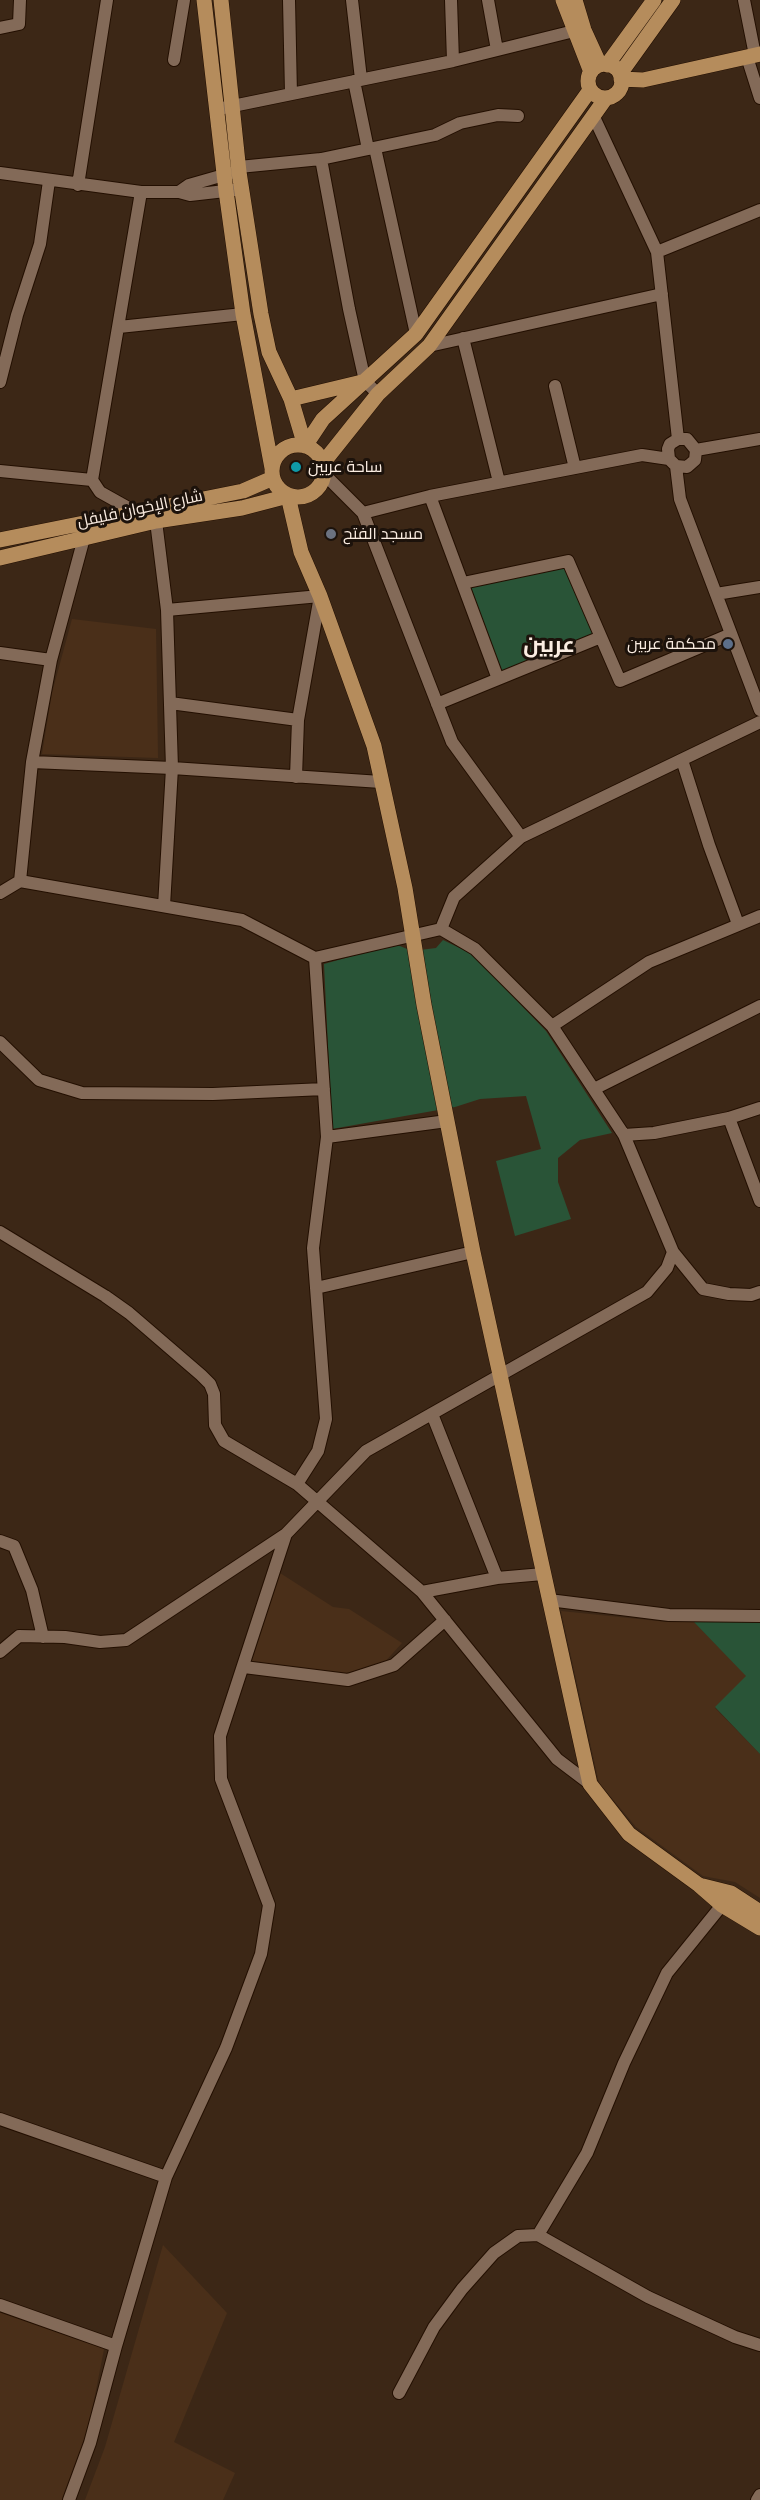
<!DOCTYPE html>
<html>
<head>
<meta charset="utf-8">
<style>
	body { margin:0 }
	canvas { display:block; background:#3c2716 }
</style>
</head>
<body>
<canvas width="760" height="2500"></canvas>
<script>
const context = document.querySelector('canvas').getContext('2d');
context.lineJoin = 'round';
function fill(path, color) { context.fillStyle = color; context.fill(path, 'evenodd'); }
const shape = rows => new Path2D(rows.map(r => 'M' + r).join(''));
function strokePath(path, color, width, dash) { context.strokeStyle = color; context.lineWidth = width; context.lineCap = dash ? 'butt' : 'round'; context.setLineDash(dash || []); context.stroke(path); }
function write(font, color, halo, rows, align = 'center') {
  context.font = font + ' "Roboto Serif",Cairo,serif'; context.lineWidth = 6; context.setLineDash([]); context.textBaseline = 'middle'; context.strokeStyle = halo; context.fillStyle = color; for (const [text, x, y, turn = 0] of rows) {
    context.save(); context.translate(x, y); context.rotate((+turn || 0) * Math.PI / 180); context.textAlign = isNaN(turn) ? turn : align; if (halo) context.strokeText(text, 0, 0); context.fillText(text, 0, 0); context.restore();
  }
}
fill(shape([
	[72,619,156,629,158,758,42,754,52,693],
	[280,1573,333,1607,349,1609,402,1643,382,1665,342,1675,250,1666],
	[561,1611,667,1622,692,1620,747,1676,715,1708,760,1754,760,1898,735,1882,703,1876,636,1827,599,1783],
	[163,2245,227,2313,174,2442,235,2473,223,2500,85,2500,105,2447],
	[0,2298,106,2339,86,2441,66,2500,0,2500]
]), '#4a2f19');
fill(shape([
	[566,565,596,635,501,673,469,587],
	[443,940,472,954,546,1031,612,1133,580,1140,558,1158,558,1182,571,1219,515,1236,496,1161,541,1149,526,1096,480,1099,455,1107,332,1129,324,964,395,944,412,951,436,948],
	[692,1620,760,1620,760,1754,715,1707,746,1676]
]), '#295437');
const minor = shape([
	[289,0,291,94],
	[352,0,361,79],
	[451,0,453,61],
	[488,0,497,50],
	[744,0,755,55],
	[0,28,19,24,20,0],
	[747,57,760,98],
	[174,60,184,0],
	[354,81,368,149],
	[223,108,453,61,574,31],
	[593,115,657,252,678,439],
	[375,148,416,334],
	[321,159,349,309,365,381,378,394],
	[239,167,321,159,435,135,460,123,498,115,518,116],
	[0,173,141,192,179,192,190,195,234,190],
	[78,185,107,0],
	[179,192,189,185,231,173],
	[657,252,760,210],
	[119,327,243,314],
	[463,338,499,482],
	[429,346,662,294],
	[0,382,17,315,40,244,49,181],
	[555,386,575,468],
	[696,450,760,439],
	[676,466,687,467,695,460,696,450,687,439,678,439,670,444,668,449,669,459,676,466,680,499,760,710],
	[0,471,92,480,100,492,134,511],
	[324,474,363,513,430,496,642,455,669,459],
	[92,480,141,192],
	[430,496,498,679],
	[363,513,452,742,521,837],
	[156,521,167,610,172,768,164,906],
	[463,583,568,561,620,681,731,634],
	[716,594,760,587],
	[167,610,320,596,298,720,296,777],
	[0,653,51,660],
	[170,703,298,720],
	[437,704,601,637],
	[682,760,709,845,738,924],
	[32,762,172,768,381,782],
	[20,881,32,762,51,660,84,538],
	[0,893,20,881,242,920,315,958,441,929,475,949,552,1026,624,1135,673,1252,667,1268,647,1292,366,1451,286,1534,220,1736,221,1779,269,1905,261,1954,226,2048,166,2177,116,2346,90,2443,69,2500],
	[441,929,454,897,521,837,760,722],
	[552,1026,649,962,760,916],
	[0,1042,39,1080,82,1093,213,1094,324,1089],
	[594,1089,760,1006],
	[729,1118,760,1201],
	[624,1135,654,1133,729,1118,760,1108],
	[327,1137,447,1121],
	[0,1232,105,1296,129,1313,201,1375,210,1384,214,1394,215,1425,224,1441,297,1484,422,1592,557,1759,590,1784],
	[673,1252,703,1289,729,1294,751,1295,760,1292],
	[316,1288,473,1252],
	[432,1414,497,1578],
	[297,1484,318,1451,326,1419,313,1248,327,1137,315,958],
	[0,1541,14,1546,32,1590,43,1637],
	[422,1592,497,1578,543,1574],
	[549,1600,669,1615,760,1616],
	[0,1652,19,1636,65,1637,100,1642,126,1640,286,1534],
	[244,1667,348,1680,394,1665,445,1620],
	[722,1905,667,1973,624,2063,587,2153,538,2235,648,2297,735,2337,760,2345],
	[0,2119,166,2177],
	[0,2305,116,2346],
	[399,2393,434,2327,462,2289,494,2253,518,2236,538,2235],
	[757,2500,760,2495]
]);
const major = shape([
	[204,0,226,191,243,314,272,468],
	[221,0,239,172,261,314,269,352,291,399,305,446],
	[563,0,591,72],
	[575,0,584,30,600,65],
	'588 81a17 17 0 1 1 34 0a17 17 0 1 1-34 0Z',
	[607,65,654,0],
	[620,74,673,0],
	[621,79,643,80,760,54],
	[291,399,362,382],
	'272 471a26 26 0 1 1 52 0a26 26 0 1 1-52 0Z',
	[305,446,323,419,416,334,590,90],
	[323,463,378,394,429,346,606,98],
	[0,540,243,491,273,478],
	[0,558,156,521,242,508,288,496,301,552,320,596,374,746,405,888,424,1005,473,1252,590,1784,629,1834,699,1885,722,1905,760,1928],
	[703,1886,731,1893,760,1912]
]);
strokePath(minor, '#230f01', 14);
strokePath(major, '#230f01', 16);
strokePath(minor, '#836a58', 12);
strokePath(major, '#b58c5c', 15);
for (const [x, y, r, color] of [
	[296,467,6,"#0f9aa8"],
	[331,534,6,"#6b7280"],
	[728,644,6,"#5c6f8a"]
]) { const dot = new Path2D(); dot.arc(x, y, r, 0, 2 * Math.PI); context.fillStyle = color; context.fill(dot); strokePath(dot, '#1c120b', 2); }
write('16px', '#fbede2', '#1c120b', [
	["ساحة عربين",308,467],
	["مسجد الفتح",343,534],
	["محكمة عربين",716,644,"right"]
], 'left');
write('16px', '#fbede2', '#1c120b', [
	["شارع الإخوان فليفل",140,509,-12]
]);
write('bold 22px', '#fbede2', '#1c120b', [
	["عربين",549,646]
]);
</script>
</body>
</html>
